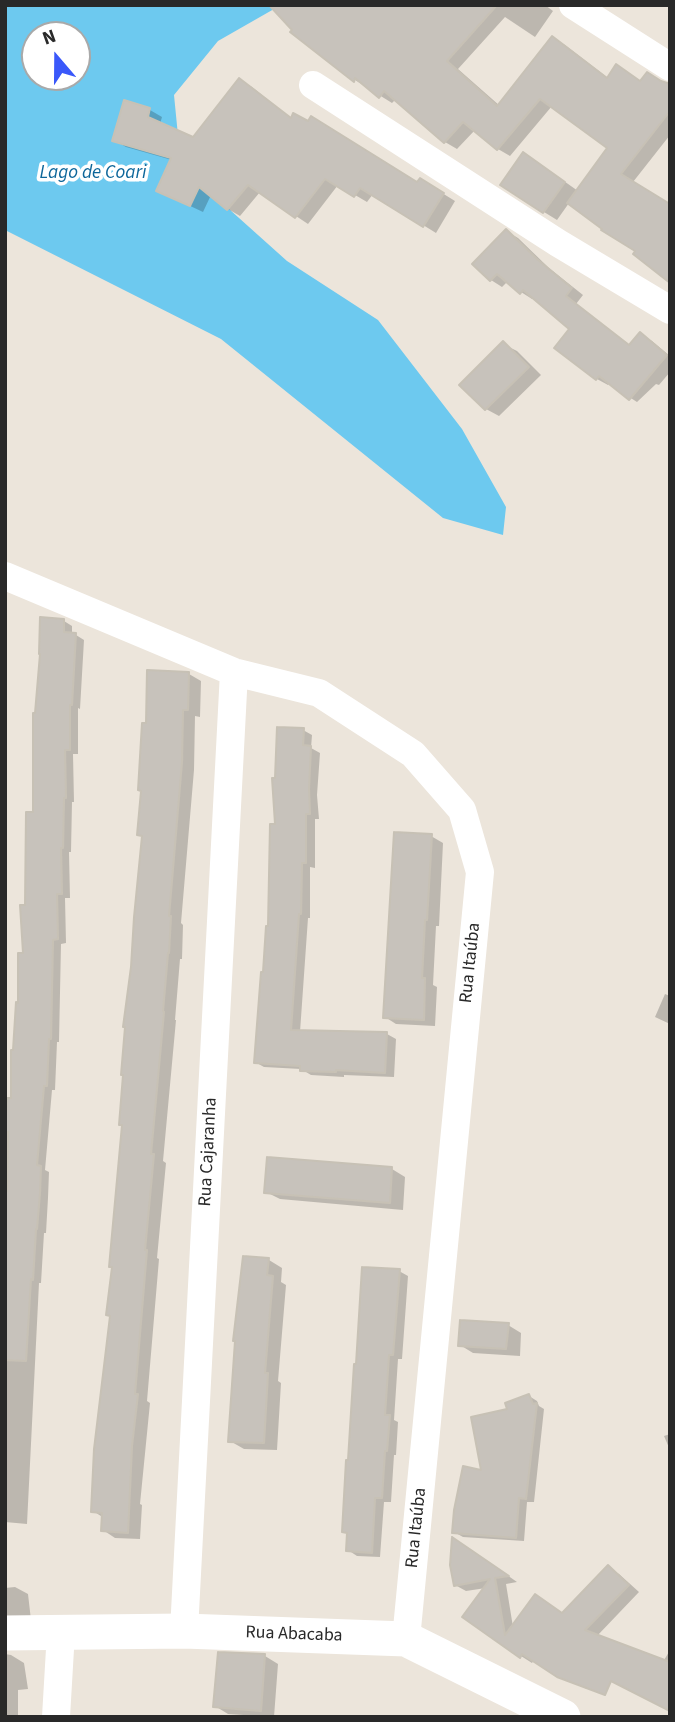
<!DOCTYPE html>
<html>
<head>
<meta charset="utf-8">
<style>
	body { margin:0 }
	#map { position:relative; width:675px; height:1722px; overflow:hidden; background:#ece5db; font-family:"Source Sans 3",sans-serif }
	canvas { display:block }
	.frame { position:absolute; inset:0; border:7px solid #292929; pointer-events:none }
	.north { position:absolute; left:21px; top:21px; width:70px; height:70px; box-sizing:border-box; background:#fff; border:2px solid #a9a9a9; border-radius:50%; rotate:340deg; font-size:19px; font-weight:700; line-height:28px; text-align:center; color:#292929 }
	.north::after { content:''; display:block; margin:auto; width:24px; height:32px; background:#3a58fa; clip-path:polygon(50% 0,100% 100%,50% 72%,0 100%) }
</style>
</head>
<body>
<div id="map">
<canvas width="675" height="1722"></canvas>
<div class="frame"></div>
<div class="north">N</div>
</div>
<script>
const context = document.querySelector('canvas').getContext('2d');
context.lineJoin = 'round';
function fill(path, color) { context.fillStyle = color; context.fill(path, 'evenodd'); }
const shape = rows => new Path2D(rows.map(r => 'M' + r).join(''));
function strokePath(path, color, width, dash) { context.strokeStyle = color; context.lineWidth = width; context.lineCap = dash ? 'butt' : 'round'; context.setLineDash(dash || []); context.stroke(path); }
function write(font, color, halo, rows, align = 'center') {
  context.font = font + ' "Source Sans 3",sans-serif'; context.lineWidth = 7; context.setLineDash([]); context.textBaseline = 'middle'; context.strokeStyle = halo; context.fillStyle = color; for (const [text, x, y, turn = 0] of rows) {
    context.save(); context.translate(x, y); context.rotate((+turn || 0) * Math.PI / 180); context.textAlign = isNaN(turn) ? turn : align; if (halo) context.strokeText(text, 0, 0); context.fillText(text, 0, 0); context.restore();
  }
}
fill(shape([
	[5,5,281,5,218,41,174,95,181,166,287,261,378,320,462,429,506,507,503,535,443,518,221,339,5,230],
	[35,35,77,35,77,77,35,77]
]), '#6dc9ef');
fill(shape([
	[440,5,545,5,553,11,535,37,505,17,458,69,500,106,552,38,565,45,608,78,670,84,670,135,633,182,637,251,569,203,557,220,544,212,537,162,578,191,609,148,552,106,510,156,498,149,475,130,457,149,445,142,396,99,392,103,355,80,292,32],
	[240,80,252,87,292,119,418,184,421,180,455,201,436,233,373,194,367,202,338,185,308,224,260,192,240,216,228,209,211,195,203,212,171,197,172,160,126,147,114,140,125,102,150,110,162,117,160,124,194,139],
	[506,231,518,238,549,268,583,295,576,304,631,346,640,334,652,341,670,356,670,372,659,385,656,384,637,402,626,395,610,383,608,385,597,379,571,328,534,297,532,299,521,292,508,281,502,287,491,280],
	[503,344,517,351,541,375,499,416,486,409],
	[64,621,72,626,72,634,76,635,84,640,80,709,78,708,78,754,73,754,74,802,72,802,71,852,69,852,70,898,65,898,66,943,61,944,59,1042,57,1042,55,1090,52,1090,45,1170,49,1172,48,1198,46,1233,44,1233,41,1283,39,1283,27,1524,5,1522,5,1193,9,1193,15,1052,24,955,26,906,35,814,37,715],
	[189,674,201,681,200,717,195,716,194,770,181,923,183,925,182,959,180,959,175,1020,176,1020,163,1161,166,1163,157,1258,159,1259,147,1401,150,1403,140,1504,142,1505,140,1539,115,1538,103,1530,104,1518,93,1511,111,1316,144,837,139,834,147,724],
	[303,730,312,735,311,748,320,753,317,795,319,819,315,819,315,868,310,867,310,918,308,918,300,1032,387,1034,396,1039,394,1077,344,1075,344,1077,311,1075,301,1069,264,1067,255,1062,270,928,277,826],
	[431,836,443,843,439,926,436,926,433,985,437,987,435,1026,396,1024,385,1017],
	[665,994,670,996,670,1024,655,1017],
	[392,1169,405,1177,403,1210,280,1199,266,1192],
	[269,1260,282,1268,281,1282,286,1285,278,1381,281,1383,277,1450,244,1449,230,1441],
	[399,1271,408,1276,402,1359,398,1359,394,1420,398,1422,396,1455,394,1455,391,1502,384,1502,380,1557,357,1556,348,1550,349,1534,343,1531],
	[508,1325,521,1333,520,1356,473,1353,460,1345],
	[529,1396,537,1401,539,1406,544,1409,534,1502,527,1502,524,1541,463,1537,454,1532,484,1472,510,1411],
	[670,1434,670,1450,664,1436],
	[464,1545,517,1582,506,1584,513,1627,563,1614,608,1567,619,1574,639,1592,597,1636,663,1662,670,1650,670,1710,601,1664,587,1689,571,1682,534,1660,532,1663,521,1656,464,1617,486,1588,466,1591,455,1585],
	[15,1587,28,1594,31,1620,5,1626,5,1588],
	[5,1654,11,1655,24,1663,28,1689,18,1690,18,1717,5,1717],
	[220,1654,265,1656,278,1664,274,1717,228,1714,215,1706]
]), '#0003');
const building = shape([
	[269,5,497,5,447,61,497,106,552,36,607,78,616,64,640,81,647,72,661,81,670,84,670,111,621,174,670,204,670,283,633,254,635,251,601,230,602,229,567,203,607,148,540,99,497,150,463,122,444,143,384,91,379,98,355,78,354,82,290,32,292,30,269,5],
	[239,78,291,118,293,113,308,121,311,116,417,182,420,178,444,193,423,227,360,188,354,197,325,179,295,218,248,185,227,210,199,187,190,206,156,191,171,158,112,141,124,100,150,108,148,117,193,137,239,78],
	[523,152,565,182,543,213,500,185,523,152],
	[506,229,537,259,572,288,566,296,629,345,640,332,667,355,629,400,599,376,596,380,554,348,569,329,523,290,520,294,497,274,490,281,472,264,506,229],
	[503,341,529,367,485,410,459,385,503,341],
	[40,617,64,619,64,632,76,633,72,705,70,705,70,750,65,750,66,798,64,798,63,848,61,848,62,894,57,894,58,939,53,940,51,1039,49,1039,47,1086,44,1086,37,1165,41,1166,40,1193,37,1229,36,1229,33,1280,31,1279,26,1361,5,1360,5,1191,7,1191,8,1132,5,1132,7,1098,11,1098,11,1050,13,1050,16,1002,18,1003,18,953,23,953,20,905,25,905,26,812,33,812,33,713,35,713,40,654,39,654,40,617],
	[147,670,189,672,188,710,183,710,182,762,169,916,171,916,169,953,168,953,163,1011,164,1012,151,1154,154,1154,145,1250,147,1250,135,1394,138,1394,132,1446,128,1533,101,1531,102,1513,91,1512,94,1449,110,1316,106,1315,112,1267,109,1267,122,1125,119,1125,123,1075,121,1075,125,1027,123,1027,131,967,134,917,142,836,137,835,141,791,138,790,142,723,146,723,147,670],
	[277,727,304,728,303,745,311,746,309,789,310,814,306,814,306,863,302,863,301,914,299,914,291,1030,387,1032,385,1073,336,1070,336,1072,300,1071,300,1066,254,1063,261,972,263,972,266,926,268,926,270,824,275,824,272,778,275,778,277,727],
	[394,832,432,834,427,920,425,920,422,978,425,978,424,1020,383,1018,394,832],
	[267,1157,392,1167,390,1203,264,1193,267,1157],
	[243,1256,269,1258,267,1275,273,1276,265,1373,268,1373,264,1443,228,1442,235,1341,233,1341,243,1256],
	[362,1267,400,1269,393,1355,389,1355,385,1415,390,1415,387,1451,385,1451,382,1498,375,1498,372,1553,346,1551,347,1533,342,1532,346,1460,348,1460,354,1364,356,1364,362,1267],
	[460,1320,509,1323,506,1349,458,1346,460,1320],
	[529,1394,533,1404,537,1403,526,1499,519,1498,516,1538,452,1533,454,1510,463,1466,481,1470,471,1417,507,1409,505,1403,529,1394],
	[452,1537,509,1576,495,1578,505,1635,535,1594,562,1613,608,1565,629,1585,585,1630,670,1662,670,1711,611,1681,605,1695,557,1677,522,1654,520,1658,462,1617,490,1579,454,1586,450,1565,452,1537],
	[218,1652,265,1654,261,1711,213,1707,218,1652]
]);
fill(building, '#c7c2bb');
strokePath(building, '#c7c1b5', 2);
strokePath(shape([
	[573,5,670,67],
	[313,85,558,243,670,310],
	[5,576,234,672,319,693,413,754,462,810,480,872,406,1639],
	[184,1631,234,672],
	[56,1717,61,1632]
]), '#fff', 28);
strokePath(shape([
	[5,1633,184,1631,406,1639,563,1717]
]), '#fff', 35);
write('18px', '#292929', '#fff', [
	["Rua Itaúba",471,963,-84],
	["Rua Cajaranha",209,1152,-87],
	["Rua Itaúba",417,1528,-84],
	["Rua Abacaba",294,1635,2]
]);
write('italic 19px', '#0d669a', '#fff', [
	["Lago de Coari",93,174]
]);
</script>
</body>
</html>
